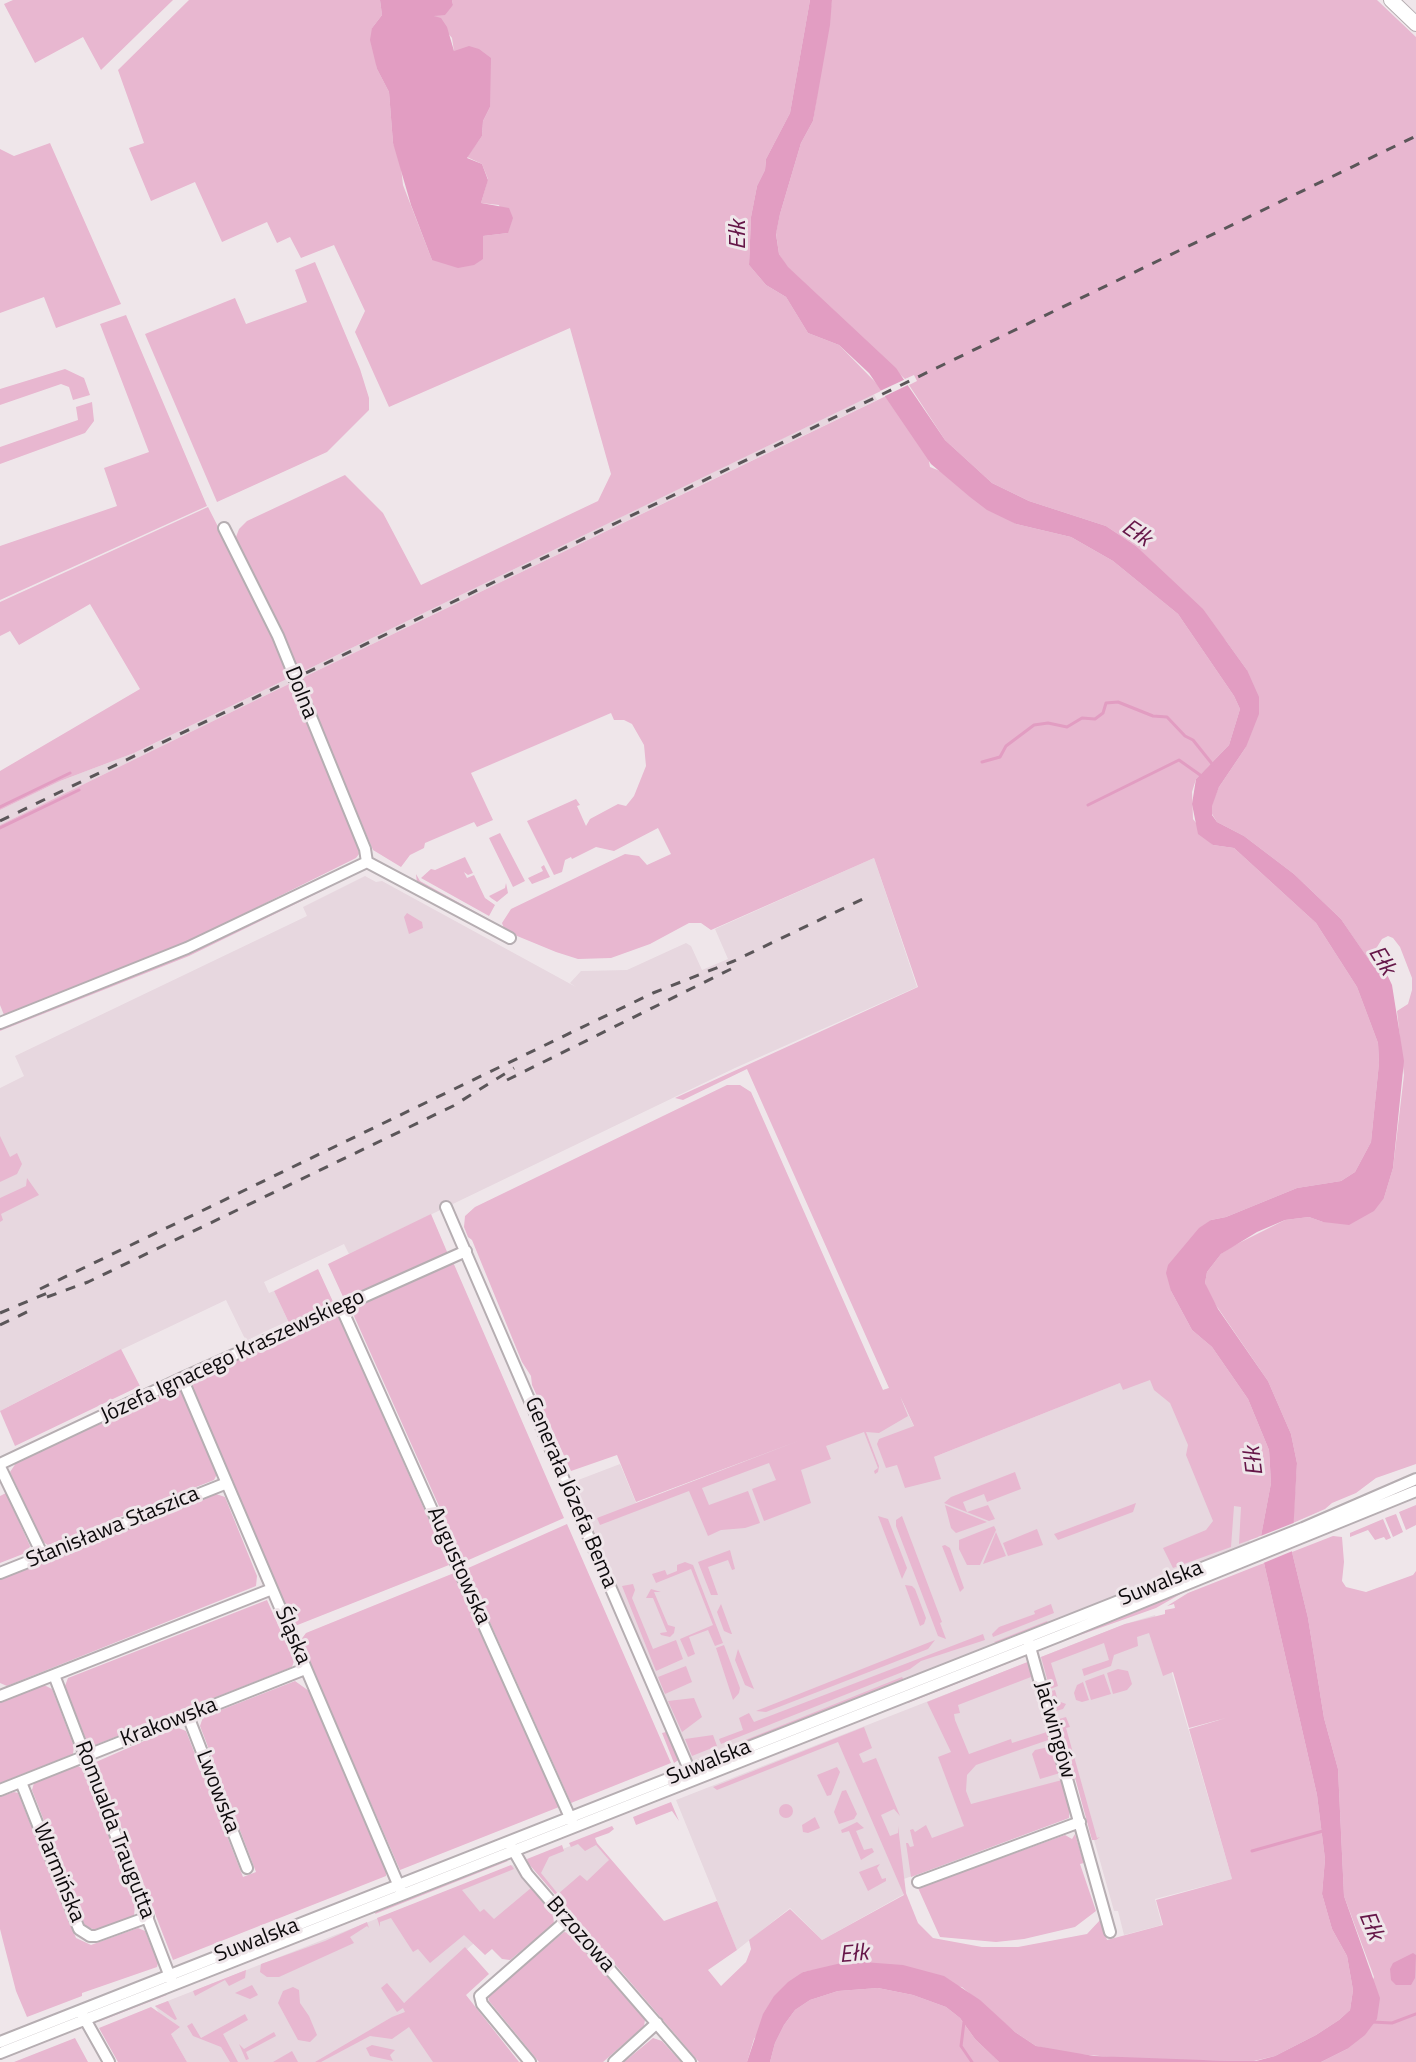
<!DOCTYPE html>
<html>
<head>
<meta charset="utf-8">
<style>
	body { margin:0 }
	canvas { display:block; background:#efe6ea }
</style>
</head>
<body>
<canvas width="1416" height="2062"></canvas>
<script>
const context = document.querySelector('canvas').getContext('2d');
context.lineJoin = 'round';
function fill(path, color) { context.fillStyle = color; context.fill(path, 'evenodd'); }
const shape = rows => new Path2D(rows.map(r => 'M' + r).join(''));
function strokePath(path, color, width, dash) { context.strokeStyle = color; context.lineWidth = width; context.lineCap = dash ? 'butt' : 'round'; context.setLineDash(dash || []); context.stroke(path); }
function write(font, color, halo, rows, align = 'center') {
  context.font = font + ' "Titillium Web",sans-serif'; context.lineWidth = 6; context.setLineDash([]); context.textBaseline = 'middle'; context.strokeStyle = halo; context.fillStyle = color; for (const [text, x, y, turn = 0] of rows) {
    context.save(); context.translate(x, y); context.rotate((+turn || 0) * Math.PI / 180); context.textAlign = isNaN(turn) ? turn : align; if (halo) context.strokeText(text, 0, 0); context.fillText(text, 0, 0); context.restore();
  }
}
fill(shape([
	[874,394,877,400,300,679,298,674],
	[289,678,291,683,0,825,0,810,60,781,134,753],
	[874,858,917,987,735,1068,349,1254,344,1244,264,1282,269,1293,274,1291,288,1321,264,1332,246,1341,226,1300,87,1366,0,1411,0,1088,24,1076,15,1056,307,916,303,907,365,876,376,882,382,881,576,987,570,983,581,971,627,970,686,943,691,946,702,970,728,959,715,929],
	[1175,1361,1235,1426,1250,1544,700,1761,691,1760,572,1487,573,1482,620,1464,636,1503,887,1407,880,1391,895,1386,929,1459],
	[1155,1615,1232,1879,1155,1899,1162,1925,1124,1935,1118,1911,1114,1911,1077,1779,1060,1784,979,1852,901,1880,906,1893,822,1940,790,1908,737,1950,676,1800,1125,1624],
	[590,1838,626,1878,577,1920,539,1874,548,1855],
	[513,1865,534,1892,404,2003,451,2062,187,2062,155,2006]
]), '#e7d7df');
fill(shape([
	[13,0,173,0,101,70,83,37,35,63,4,4],
	[189,0,380,0,382,15,372,28,377,69,389,92,393,143,400,159,403,185,432,260,483,259,483,236,508,233,499,205,481,203,488,179,482,164,467,157,482,136,483,121,490,107,454,51,452,38,434,16,453,5,452,0,810,0,790,113,766,159,765,170,757,186,751,217,749,265,766,285,786,297,808,333,839,345,883,390,298,674,274,615,238,545,236,537,239,529,247,521,345,475,383,513,421,585,598,501,611,474,570,328,389,407,355,332,365,311,334,245,301,258,290,237,277,243,267,222,222,242,195,182,151,201,129,148,144,143,118,70],
	[832,0,1377,0,1416,37,1416,1464,1376,1478,1356,1493,1332,1503,1325,1509,1293,1523,1297,1463,1291,1434,1268,1381,1209,1295,1205,1283,1207,1272,1221,1254,1231,1247,1285,1220,1309,1217,1323,1222,1384,1198,1393,1168,1404,1075,1397,1011,1408,1004,1412,990,1412,978,1400,947,1393,938,1388,936,1382,939,1369,960,1341,919,1294,874,1244,836,1217,822,1212,814,1211,806,1219,787,1246,747,1247,670,1226,641,1136,546,1106,526,1029,501,992,483,945,440,909,385,917,381,914,375,905,379,787,267,779,254,776,233,780,214,801,143,813,121],
	[50,143,121,304,56,328,44,297,0,313,0,149,14,156],
	[315,262,360,369,369,398,369,410,327,452,217,502,145,334,235,298,246,324,307,302,295,270],
	[126,315,207,506,0,600,0,546,117,506,104,468,149,452,100,324],
	[65,369,84,378,90,395,73,400,69,387,61,384,0,405,0,389],
	[886,396,928,456,930,467,940,471,1016,524,1071,537,1113,561,1178,614,1234,696,1240,709,1229,745,1196,779,1192,792,1193,819,1213,845,1234,848,1316,923,1357,987,1378,1043,1379,1063,1371,1142,1355,1172,1341,1181,1297,1188,1226,1217,1211,1220,1171,1291,1192,1330,1212,1347,1248,1399,1269,1450,1271,1483,1261,1536,1239,1544,1241,1507,1234,1506,1231,1547,1173,1568,1163,1548,1206,1530,1213,1521,1186,1455,1188,1445,1170,1403,1154,1390,1150,1380,1123,1390,1120,1383,934,1457,941,1479,905,1488,897,1465,886,1468,877,1444,879,1439,914,1426,900,1396,908,1416,879,1433,866,1432,879,1466,878,1472,875,1474,874,1471,878,1468,864,1432,826,1446,831,1459,801,1470,811,1503,764,1521,752,1489,776,1480,769,1463,702,1488,709,1505,748,1491,760,1523,745,1528,721,1530,708,1536,689,1491,600,1525,597,1518,801,1440,636,1502,617,1455,571,1471,532,1385,531,1376,522,1362,472,1240,468,1237,464,1227,465,1216,475,1207,727,1085,740,1085,751,1092,883,1390,889,1388,747,1069,683,1100,675,1098,918,987,874,858,711,930,701,923,689,923,650,944,611,958,578,959,556,952,505,931,502,923,511,909,625,854,639,856,647,865,671,854,658,828,614,851,596,847,572,859,571,857,565,860,562,872,554,875,527,821,576,799,580,805,577,806,586,826,590,819,618,804,626,806,634,796,646,766,644,745,632,724,624,720,614,720,611,713,471,773,493,820,477,827,474,822,425,843,424,848,410,855,401,867,373,850,300,679],
	[92,402,94,421,85,433,0,464,0,447,78,420,76,407],
	[208,507,269,627,289,678,134,753,60,781,0,810,0,771,140,689,90,604,19,645,10,631,0,636,0,602],
	[291,683,358,843,359,854,356,858,179,946,4,1015,0,1005,0,825],
	[500,833,525,881,513,887,489,838],
	[465,857,473,873,468,875,464,872,467,878,474,875,485,898,495,905,489,916,421,878,431,869,435,870],
	[544,865,550,877,532,884,528,878,543,871,541,867],
	[416,874,420,881,492,921,488,922,417,883],
	[506,883,508,893,497,902,491,898,489,896,505,888],
	[322,888,326,889,189,956,0,1031,0,1029,189,953],
	[407,913,422,922,423,928,409,934,404,917],
	[0,1136,10,1157,17,1153,22,1164,17,1174,0,1182],
	[27,1178,39,1195,1,1214,3,1220,0,1222,0,1198,26,1186],
	[431,1214,448,1254,345,1301,328,1264],
	[453,1262,564,1518,464,1562,350,1307],
	[318,1269,335,1306,290,1325,274,1291],
	[337,1313,449,1565,295,1626,189,1380],
	[121,1349,140,1386,15,1446,0,1411],
	[176,1388,180,1389,217,1474,214,1480,48,1545,43,1542,10,1472,16,1463],
	[1015,1472,1021,1489,987,1502,984,1494,963,1502,967,1512,988,1505,995,1519,989,1521,944,1503,951,1497],
	[6,1493,30,1546,28,1552,0,1563,0,1496],
	[216,1494,225,1497,257,1576,256,1586,7,1686,0,1683,0,1578],
	[1136,1503,1133,1512,1058,1540,1054,1534],
	[945,1505,987,1522,956,1533,951,1528],
	[1416,1505,1416,1525,1406,1530,1399,1512],
	[1396,1514,1403,1532,1393,1537,1385,1518],
	[878,1516,888,1519,907,1568,902,1579],
	[902,1516,942,1622,940,1623,946,1639,938,1636,896,1526,896,1520],
	[1383,1519,1391,1538,1386,1540,1384,1537,1375,1540,1368,1530,1350,1537,1350,1533],
	[567,1524,671,1763,571,1803,466,1569],
	[994,1526,996,1530,980,1565,967,1565,959,1549,959,1540],
	[1037,1529,1043,1545,1008,1556,1003,1543],
	[996,1532,1006,1556,983,1564],
	[1333,1536,1342,1537,1344,1562,1342,1581,1346,1587,1366,1592,1413,1575,1416,1571,1416,2062,1321,2062,1347,2049,1374,1977,1344,1896,1338,1769,1324,1718,1308,1618,1292,1552],
	[945,1545,950,1548,964,1588,960,1592,942,1546],
	[730,1550,735,1569,732,1570,728,1560,708,1567,718,1595,711,1595,698,1562],
	[685,1562,693,1565,723,1643,715,1646,708,1630,689,1637,695,1654,688,1657,680,1639,713,1625,691,1569,656,1583,652,1574,665,1570,667,1575,677,1571,677,1565],
	[1264,1563,1317,1795,1325,1859,1322,1894,1332,1929,1347,1956,1353,1990,1350,2010,1339,2020,1316,2035,1275,2056,1254,2061,1230,2061,1135,2059,1065,2053,1036,2046,1015,2032,962,1987,825,1968,803,1972,754,2039,747,2062,699,2062,528,1863,527,1859,562,1845,564,1851,549,1857,541,1873,558,1894,580,1875,587,1881,609,1860,596,1845,585,1851,578,1844,571,1847,569,1843,612,1826,614,1829,609,1833,595,1838,597,1843,664,1921,717,1901,737,1950,708,1970,721,1986,746,1962,751,1949,749,1940,790,1909,822,1940,904,1895,838,1742,717,1790,713,1787,864,1727,872,1748,859,1754,863,1763,876,1758,900,1816,894,1809,881,1815,890,1836,898,1833,898,1826,906,1893,918,1923,933,1938,982,1947,1018,1947,1087,1934,1101,1919,1107,1940,1163,1925,1156,1900,1232,1879,1189,1729,1226,1718,1189,1728,1173,1672,1163,1676,1149,1633,1137,1637,1138,1646,1114,1655,1111,1666,1084,1676,1082,1669,1109,1660,1104,1643,1051,1663,1058,1686,1050,1689,1041,1657,1125,1624,1165,1614,1165,1610,1175,1608,1174,1604,1167,1606,1188,1593],
	[454,1573,559,1807,400,1870,300,1641,306,1633],
	[633,1584,635,1590,632,1598,653,1649,676,1640,683,1659,656,1671,622,1586],
	[905,1585,912,1586,915,1589,926,1618,924,1624,920,1626],
	[651,1589,661,1592,654,1592,668,1625,675,1627,674,1633,670,1637,661,1635,660,1633,667,1632,653,1598,646,1598],
	[1184,1592,1156,1608,1066,1640,1066,1639],
	[267,1600,294,1661,292,1667,95,1745,87,1742,65,1686,68,1678],
	[721,1604,732,1634,731,1634,724,1631,717,1612],
	[1051,1604,1054,1613,993,1637,992,1634,999,1627,1035,1614,1034,1611],
	[1047,1621,1048,1624,997,1644,994,1642],
	[983,1634,985,1640,921,1661,910,1669,721,1744,719,1739,743,1730,739,1718,749,1713,754,1722],
	[935,1640,928,1649,766,1712,756,1711],
	[724,1645,740,1688,739,1693,733,1700,716,1648],
	[738,1649,754,1689,745,1685,735,1660],
	[1024,1657,908,1703,908,1701],
	[1030,1661,1043,1713,1031,1677,958,1705,960,1713,954,1714,955,1720,969,1754,1011,1739,1012,1743,1047,1732,1045,1723,1051,1739,976,1765,967,1775,966,1791,971,1804,1062,1780,1070,1802,1069,1818,911,1877,906,1843,908,1843,910,1847,914,1846,910,1830,913,1829,915,1832,926,1825,932,1838,964,1826,938,1757,951,1752,927,1702],
	[686,1666,692,1682,665,1694,658,1677],
	[1118,1669,1128,1671,1132,1684,1127,1690,1113,1694,1107,1673],
	[1104,1674,1111,1694,1091,1700,1085,1681],
	[902,1677,904,1680,898,1682,722,1752,723,1749],
	[295,1681,309,1691,386,1870,386,1876,173,1960,96,1762,176,1727,186,1731,243,1877,256,1872,200,1726,203,1717],
	[1083,1682,1089,1700,1082,1702,1076,1700,1074,1693,1077,1685],
	[44,1685,52,1689,74,1746,73,1754,0,1783,0,1703],
	[1055,1690,1058,1701,1066,1704,1063,1709,1056,1711,1051,1691],
	[694,1698,702,1717,682,1732,668,1701],
	[1066,1717,1070,1727,1066,1728,1097,1838,1100,1837,1096,1840,1092,1840,1059,1719],
	[666,1732,669,1733,680,1759,674,1763,662,1733],
	[713,1735,717,1746,692,1756,685,1739],
	[1053,1746,1060,1773,1040,1779,1032,1754,1035,1750],
	[78,1766,83,1769,135,1904,134,1916,98,1931,85,1926,32,1790,34,1783],
	[837,1767,840,1772,831,1795,827,1796,817,1775],
	[846,1790,857,1814,854,1819,839,1824,834,1812,842,1791],
	[14,1792,18,1793,76,1938,91,1945,138,1928,145,1931,158,1963,157,1967,82,1993,82,1996,27,2017,16,1991,0,1929,0,1797],
	[671,1802,679,1821,672,1811,636,1825,633,1817],
	'779 1811a7 7 0 1 1 14 0a7 7 0 1 1-14 0Z',
	[815,1817,820,1828,808,1833,803,1832,802,1825],
	[857,1822,864,1828,856,1831,864,1850,872,1848,874,1852,861,1860,849,1831,842,1833,841,1830],
	[1075,1834,1084,1863,1080,1864,1096,1911,1075,1927,1024,1939,996,1942,940,1937,918,1888,1065,1835,1072,1839],
	[504,1860,508,1861,375,1914,376,1911],
	[880,1864,877,1868,882,1879,886,1878,886,1881,868,1891,859,1872],
	[511,1865,514,1869,462,1890,480,1912,484,1909,494,1919,531,1888,553,1914,554,1924,510,1960,502,1959,492,1949,485,1955,464,1935,430,1963,418,1949,413,1952,391,1918,380,1922,380,1927,377,1918],
	[367,1922,369,1928,367,1926,350,1937,354,1943,279,1977,267,1977,260,1972,261,1964,325,1941],
	[564,1932,569,1933,645,2020,644,2026,603,2062,539,2062,489,2001,488,1996],
	[465,1947,489,1974,466,1995,519,2062,433,2062,409,2027,392,2039,370,2036,321,2062,315,2062,392,2017,405,2012,403,2008,397,2012,381,1988,387,1983,404,2003],
	[246,1970,245,1978,229,1986,225,1980,195,1996,193,1991],
	[252,1985,258,1995,250,1999,235,1993],
	[293,1987,299,1990,300,2003,309,2016,317,2035,310,2042,298,2040,278,2003,283,1991],
	[878,1988,913,1995,946,2007,960,2018,975,2039,999,2062,770,2062,775,2043,784,2025,795,2010,810,2000,838,1991],
	[164,1994,167,1995,98,2022,100,2020],
	[168,2001,177,2019,175,2020,155,2006],
	[151,2007,180,2027,171,2034,187,2062,118,2062,99,2028],
	[245,2014,248,2020,223,2034,238,2062,230,2062,221,2047,193,2036,187,2026,192,2023,201,2038],
	[274,2032,276,2036,246,2052,249,2059,246,2060,239,2044,244,2049],
	[75,2038,88,2062,14,2062],
	[653,2038,662,2041,681,2062,624,2062],
	[372,2045,395,2050,390,2055,393,2061,370,2056,366,2048],
	[292,2051,298,2062,273,2062]
]), '#e8b7d0');
fill(shape([
	[380,0,452,0,453,5,445,15,434,16,441,18,447,27,454,51,469,46,479,49,491,58,490,107,483,121,482,136,467,158,482,164,488,180,481,203,509,208,513,218,508,233,483,236,483,259,474,265,458,268,432,260,411,205,393,143,389,92,377,69,370,40,372,28,382,15],
	[810,0,832,0,830,25,813,121,801,143,780,214,776,234,779,254,788,267,896,368,945,440,992,483,1029,501,1106,526,1136,546,1203,609,1247,670,1259,697,1259,714,1246,747,1219,787,1212,806,1212,815,1217,822,1244,836,1294,874,1341,919,1374,967,1379,970,1384,968,1392,985,1404,1061,1393,1168,1384,1198,1374,1211,1349,1225,1323,1222,1309,1217,1285,1220,1257,1232,1221,1254,1207,1272,1205,1283,1218,1309,1268,1381,1291,1434,1297,1463,1292,1552,1308,1618,1324,1718,1338,1769,1344,1896,1380,1998,1377,2019,1365,2035,1347,2049,1321,2062,999,2062,975,2039,960,2018,946,2007,913,1995,878,1988,838,1991,810,2000,795,2010,784,2025,775,2043,770,2062,747,2062,763,2014,774,1996,788,1982,803,1972,850,1961,903,1965,944,1976,980,2000,1015,2032,1036,2046,1094,2056,1230,2061,1256,2061,1275,2056,1316,2035,1339,2020,1350,2010,1353,1990,1347,1956,1332,1929,1322,1894,1325,1859,1317,1795,1264,1563,1261,1536,1271,1483,1269,1450,1248,1399,1212,1347,1192,1330,1171,1291,1166,1273,1168,1265,1199,1228,1211,1220,1226,1217,1297,1188,1341,1181,1355,1172,1371,1142,1379,1063,1378,1043,1357,987,1316,923,1234,848,1213,845,1198,834,1192,804,1196,779,1229,745,1240,709,1234,696,1178,614,1113,561,1071,537,1016,524,987,510,970,497,931,464,869,373,839,345,808,333,786,297,766,285,749,265,751,217,757,186,765,170,766,159,790,113],
	[1413,1953,1416,1955,1415,1978,1411,1985,1396,1985,1391,1980,1390,1969,1393,1963]
]), '#e29dc2');
fill(shape([
	[908,378,912,383,883,397,880,391],
	[1296,1522,1295,1550,1261,1564,1258,1537]
]), '#efe6ea');
strokePath(shape([
	[982,762,1000,757,1006,746,1034,725,1048,723,1067,727,1082,718,1095,719,1103,713,1106,703,1118,702,1153,716,1167,717,1185,736,1193,740,1213,765],
	[1088,805,1179,760,1203,777],
	[0,807,70,773],
	[0,828,79,790],
	[1252,1851,1323,1831],
	[964,2022,961,2046,972,2062],
	[1372,2022,1392,2023,1416,2014]
]), '#e29dc2', 3);
const minor = shape([
	[224,528,278,636,365,849,367,862],
	[0,1023,187,948,367,862,510,938],
	[446,1207,692,1776],
	[341,1307,573,1824],
	[182,1378,401,1891],
	[0,1464,182,1378,466,1251],
	[0,1467,43,1556],
	[0,1573,227,1483],
	[1028,1640,1110,1932],
	[54,1675,172,1982],
	[0,1696,272,1589],
	[188,1716,247,1868],
	[21,1782,79,1929,90,1936,96,1936,148,1917],
	[0,1790,305,1669],
	[511,1846,527,1874,690,2062],
	[918,1882,1080,1822],
	[82,2014,109,2062],
	[0,2042,1028,1637,1303,1528,1416,1479],
	[0,2053,1059,1636,1416,1491],
	[530,2062,482,2004,480,1996,567,1920],
	[614,2062,657,2023]
]);
const major = shape([
	[1391,0,1416,24]
]);
strokePath(minor, '#b6aeb2', 14);
strokePath(major, '#b6aeb2', 16);
strokePath(minor, '#fff', 10);
strokePath(major, '#fff', 14);
strokePath(shape([
	[0,821,1416,136],
	[507,1080,733,968],
	[40,1289,653,993,734,961,865,898],
	[47,1297,88,1282,453,1106,514,1068],
	[0,1313,52,1291],
	[0,1325,31,1310]
]), '#5b5659', 3, [10, 10]);
write('22px', '#0d0a0c', '#efe6ea', [
	["Dolna",300,693,68],
	["Józefa Ignacego Kraszewskiego",233,1357,-25],
	["Generała Józefa Bema",570,1493,67],
	["Stanisława Staszica",113,1528,-22],
	["Augustowska",458,1566,66],
	["Suwalska",1161,1584,-22],
	["Śląska",292,1636,67],
	["Krakowska",169,1723,-21],
	["Jaćwingów",1054,1730,74],
	["Suwalska",709,1763,-22],
	["Lwowska",217,1792,69],
	["Romualda Traugutta",114,1830,69],
	["Warmińska",58,1873,68],
	["Brzozowa",580,1935,49],
	["Suwalska",257,1941,-21]
]);
write('italic 24px', '#651648', '#efe6ea', [
	["Ełk",739,235,-90],
	["Ełk",1136,534,34],
	["Ełk",1381,961,58],
	["Ełk",1255,1461,-97],
	["Ełk",1370,1926,68],
	["Ełk",854,1955,-5]
]);
</script>
</body>
</html>
